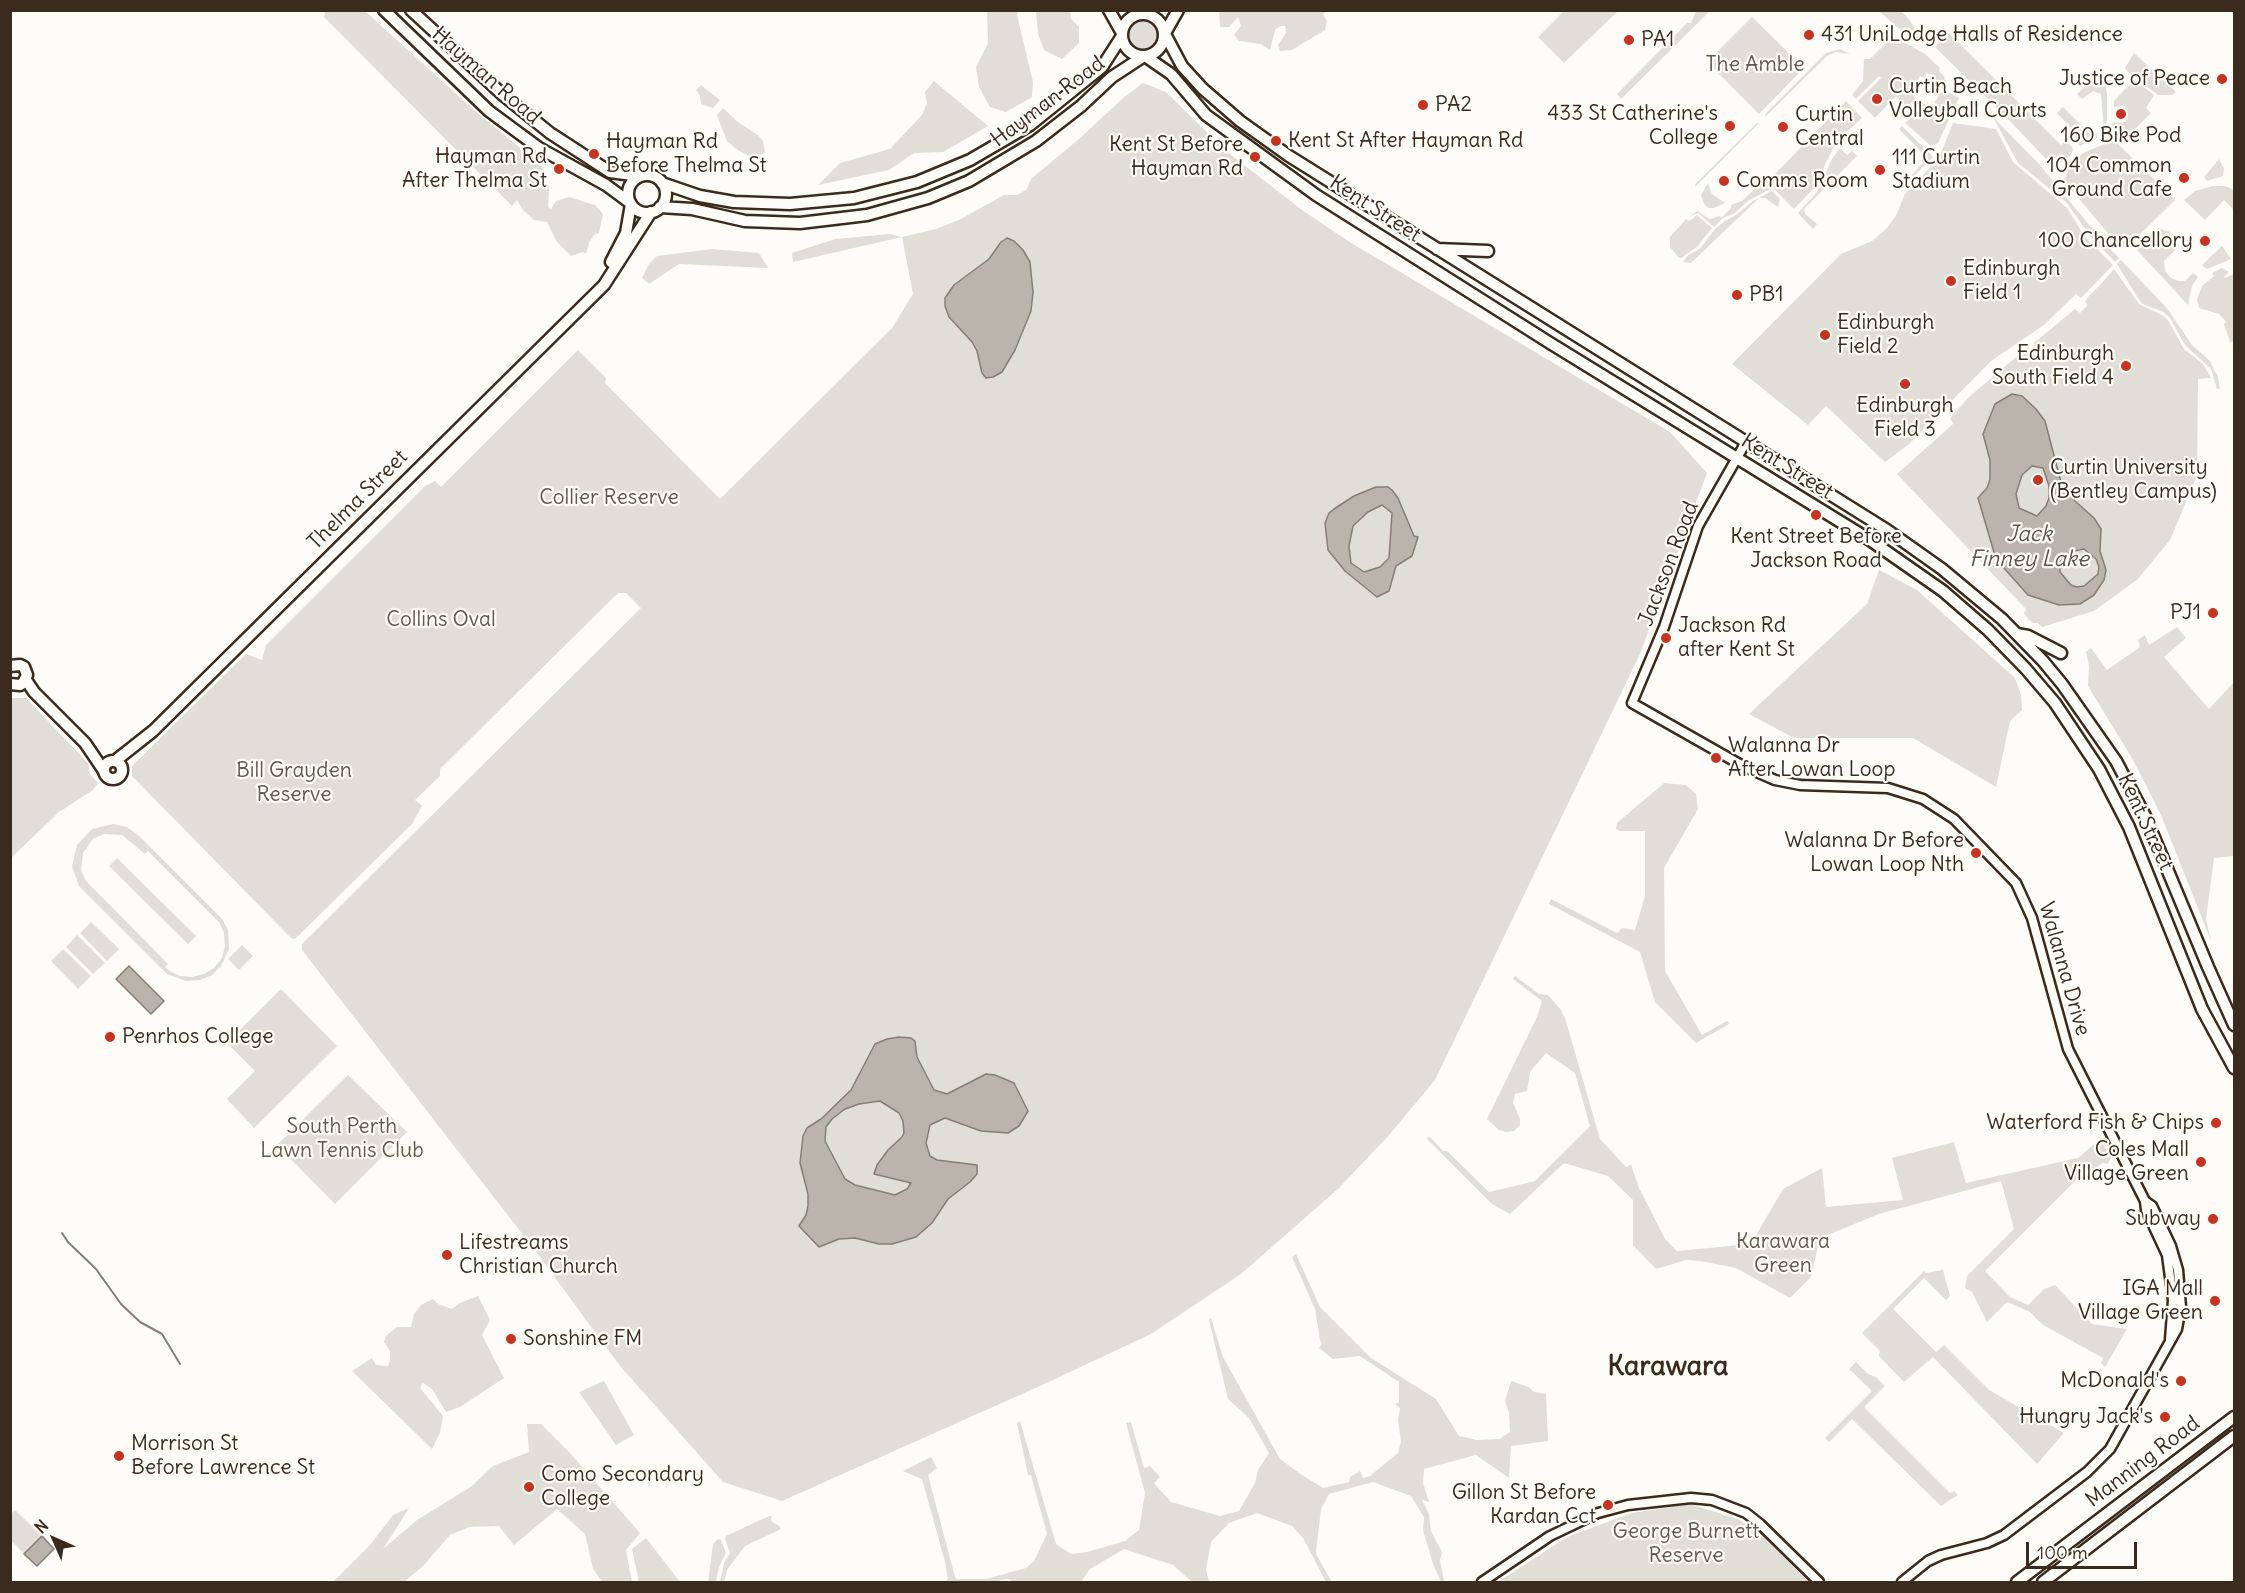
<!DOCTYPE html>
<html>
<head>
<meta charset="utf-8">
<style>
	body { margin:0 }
	#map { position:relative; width:2245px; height:1593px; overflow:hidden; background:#fdfcf7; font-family:Delius,sans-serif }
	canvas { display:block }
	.frame { position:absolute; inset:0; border:12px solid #3b2a1e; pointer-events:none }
	.north { position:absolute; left:24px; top:1509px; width:60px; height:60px; -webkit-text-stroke:4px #fdfcf7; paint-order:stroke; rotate:315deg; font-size:16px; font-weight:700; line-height:24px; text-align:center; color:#3b2a1e }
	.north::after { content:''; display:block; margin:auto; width:21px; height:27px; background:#3b2a1e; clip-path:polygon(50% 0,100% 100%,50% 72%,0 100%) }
	.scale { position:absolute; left:2026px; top:1542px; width:111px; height:27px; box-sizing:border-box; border:3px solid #3b2a1e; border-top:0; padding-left:8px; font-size:18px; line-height:21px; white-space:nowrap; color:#3b2a1e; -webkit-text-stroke:4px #fdfcf7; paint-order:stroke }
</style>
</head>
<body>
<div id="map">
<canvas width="2245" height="1593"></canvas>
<div class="frame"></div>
<div class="north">N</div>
<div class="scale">100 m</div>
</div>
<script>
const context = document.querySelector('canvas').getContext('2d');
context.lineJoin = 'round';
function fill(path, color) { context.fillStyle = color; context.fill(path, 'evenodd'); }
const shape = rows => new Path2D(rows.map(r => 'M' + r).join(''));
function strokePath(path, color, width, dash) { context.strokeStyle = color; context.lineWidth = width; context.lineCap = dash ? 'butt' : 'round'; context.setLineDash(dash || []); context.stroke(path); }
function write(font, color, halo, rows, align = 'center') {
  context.font = font + ' Delius,sans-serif'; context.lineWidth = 4.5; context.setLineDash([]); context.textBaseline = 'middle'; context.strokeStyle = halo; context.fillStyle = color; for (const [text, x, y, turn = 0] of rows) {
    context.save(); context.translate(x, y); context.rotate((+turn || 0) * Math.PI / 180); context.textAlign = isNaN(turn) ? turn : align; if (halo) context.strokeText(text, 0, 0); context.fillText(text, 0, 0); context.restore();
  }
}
fill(shape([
	[324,11,365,11,474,110,542,166,544,171,536,175,549,189,548,207,551,209,556,201,569,197,595,205,603,214,599,233,594,235,589,243,586,254,583,252,571,256,557,242,547,222,534,220,523,210,517,200,512,206,323,16,325,15],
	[987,11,1018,11,1017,15,1033,82,1032,97,1006,112,990,107,979,87,976,67,988,43],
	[1036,11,1070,11,1071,19,1079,27,1079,43,1062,59,1044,50,1038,34],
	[1219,11,1327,11,1323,14,1327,21,1325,30,1292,50,1280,51,1278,45,1286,33,1285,26,1280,26,1275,30,1270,50,1261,44,1239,41,1234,35,1241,26,1238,17,1229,27,1220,27],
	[1564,11,1564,10,1618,11,1564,63,1538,37],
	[1696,11,1710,11,1621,99,1617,94,1687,23,1691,23],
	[1879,11,1901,11,1909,19,1921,39,1898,28],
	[1752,17,1804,68,1759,114,1707,62],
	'1129 35a14 14 0 1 1 28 0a14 14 0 1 1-28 0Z',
	[1948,32,2061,145,2065,141,2072,147,2073,150,2070,156,2059,164,2049,162,2009,120,1935,47],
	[1893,36,1925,54,1940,68,1939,71,1944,76,1945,86,1940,87,1931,78,1932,74,1926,73,1925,78,1920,76,1915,84,1911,83,1909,87,1913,89,1915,99,1907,107,1896,96,1875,118,1858,101,1881,78,1879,76,1856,99,1852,95,1863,81,1864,59,1870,59],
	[1840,49,1850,54,1836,52,1827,56,1765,117,1766,113,1826,53],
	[2134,53,2176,92,2172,95,2158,95,2127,71,2125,68],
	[2103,69,2107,94,2107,120,2104,130,2101,94,2093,91,2082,99,2077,94],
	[2132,78,2154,95,2146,108,2151,113,2135,129,2120,135,2112,128,2112,123,2126,122,2125,106,2114,107,2114,101,2129,85],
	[934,81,988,126,943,152,914,153,889,170,818,185,840,163,890,149,922,115,927,103,925,92],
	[1143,83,1166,92,1226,151,1302,210,1348,241,1670,432,1707,473,1640,654,1435,1080,1390,1134,1339,1188,1241,1274,1151,1334,1040,1386,782,1501,723,1482,620,1366,534,1249,302,950,302,944,641,608,626,593,618,593,440,769,440,776,415,800,422,806,412,824,296,938,292,939,132,776,132,766,246,654,262,660,266,645,425,486,435,481,441,487,578,350,606,378,605,383,720,499,892,328,913,294,902,237,793,262,792,253,835,239,890,234,902,237,936,229,959,220,1004,195,1017,195,1026,190,1032,178,1079,139,1122,99],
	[701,85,720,100,713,108,701,104,700,96,696,90],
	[1946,91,1959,98,1938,143,1931,146,1905,123,1916,113,1914,110,1920,103,1930,105,1933,110,1937,108,1935,102,1941,92],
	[1846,101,1862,118,1836,142,1814,188,1794,209,1772,187,1771,178],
	[2063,107,2092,136,2097,133,2097,138,2080,146,2071,135,2074,131,2057,113],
	[723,108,739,123,758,135,763,141,765,153,757,156,749,156,736,149,727,141,717,115],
	[1993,117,2039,164,2099,237,2119,258,2115,262,2090,236,2067,203,2018,163],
	[1757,123,1759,123,1695,187,1696,183],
	[1953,123,1996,129,2013,162,2067,208,2085,237,2113,265,2081,298,2076,294,2044,325,1991,361,1909,444,1885,462,1826,406,1808,425,1732,364,1841,254,1872,241,1887,228,1896,216,1905,194,1939,158],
	[1902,126,1933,157,1909,181,1905,176,1907,175,1910,177,1927,158,1899,129],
	[2114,140,2175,200,2126,248,2117,244,2069,187,2065,179,2068,168,2083,153],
	[1840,148,1847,155,1852,151,1857,156,1804,209,1805,214,1817,224,1813,229,1798,213,1817,192,1832,159],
	[2219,159,2224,169,2223,176,2207,181,2204,177],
	[1770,174,1767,181,1770,189,1748,201,1735,213,1723,218,1714,227,1698,213,1689,217,1697,211,1710,219,1720,216,1721,218,1731,208,1731,205,1742,201],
	[1708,183,1712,194,1725,203,1714,208,1708,208,1704,204,1701,195],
	[2213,186,2226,186,2234,190,2234,210,2224,200,2205,220,2184,200,2195,191],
	[1772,191,1780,199,1778,207,1765,198,1759,198,1691,263,1683,262,1688,255,1700,249,1715,229,1725,221,1736,215,1753,201],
	[1697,215,1712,228,1697,247,1681,258,1678,257,1670,247,1670,237,1686,219,1689,221],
	[2158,228,2170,232,2172,239,2179,246,2164,261,2165,271,2171,278,2178,281,2185,281,2193,273,2198,277,2192,286,2188,305,2137,250],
	[2222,246,2231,259,2207,269,2202,265],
	[712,249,759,253,768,268,679,264,649,284,642,278,649,264,657,256],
	[2121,260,2166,307,2192,345,2210,361,2218,377,2220,389,2217,389,2211,369,2185,345,2170,318,2163,312,2143,304,2138,298,2117,264],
	[2222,268,2229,272,2224,277,2225,278,2234,274,2234,341,2230,342,2224,324,2226,322,2219,314,2199,308,2197,299,2202,286,2214,276,2212,273],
	[2114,269,2139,304,2162,315,2168,320,2184,349,2203,364,2211,378,2198,379,2197,476,2170,540,2138,579,2094,611,2042,627,2038,623,2033,623,2028,619,2024,613,2026,609,1897,474,1953,424,1950,418,1969,397,2029,346,2030,357,2035,354,2034,343,2075,309,2080,313,2088,305,2085,302,2088,297,2100,285],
	[1879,570,1917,590,2015,678,2021,695,2022,710,2010,721,1996,787,1913,738,1794,738,1749,714,1867,604],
	[2177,627,2186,638,2164,657,2209,709,2234,682,2234,856,2214,858,2206,919,2211,941,2161,815,2133,760,2088,686,2089,666,2086,652,2091,648,2107,670,2140,647,2138,640,2145,635,2149,645],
	[11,698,26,698,88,763,90,774,98,783,93,790,59,812,11,858],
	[1664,783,1686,785,1696,794,1698,809,1664,868,1665,971,1702,1035,1727,1021,1729,1024,1696,1043,1655,1002,1640,952,1549,904,1551,899,1617,933,1622,928,1635,930,1645,896,1645,831,1619,831,1616,829,1617,823],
	[113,824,127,827,139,836,222,919,228,930,229,949,221,966,212,975,200,980,186,981,167,974,79,886,72,866,77,845,92,829],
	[104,834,122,835,145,854,148,851,219,922,224,933,225,946,222,958,214,968,204,974,192,977,180,976,170,971,165,967,168,964,86,881,81,870,83,853,93,839],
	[117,858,196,936,188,944,109,866],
	[91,922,119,949,107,961,80,933],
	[77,935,105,963,93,974,66,947],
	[242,945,253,956,239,970,228,959],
	[63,949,91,976,78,989,51,961],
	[1515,976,1539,994,1548,995,1561,1010,1565,1018,1600,1139,1626,1167,1631,1165,1639,1188,1665,1239,1677,1251,1751,1244,1783,1189,1822,1168,1826,1207,1903,1200,1892,1158,1954,1142,1966,1183,2078,1158,2100,1139,2111,1158,2108,1164,2103,1163,2076,1180,1985,1271,2010,1297,2028,1305,2044,1289,2055,1285,2092,1324,2127,1329,2105,1367,2101,1363,2103,1358,2043,1325,2030,1312,2007,1302,1987,1322,1972,1292,1965,1288,1967,1276,2014,1229,2001,1181,1879,1214,1820,1238,1811,1277,1790,1298,1736,1268,1700,1261,1686,1260,1656,1269,1633,1245,1633,1200,1608,1176,1564,1163,1510,1214,1492,1204,1427,1139,1429,1136,1443,1151,1447,1151,1489,1192,1535,1181,1590,1126,1575,1073,1546,1053,1530,1072,1527,1091,1515,1094,1513,1103,1520,1119,1520,1125,1514,1131,1506,1132,1499,1130,1487,1119,1537,1017,1542,1001,1513,979],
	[281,989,337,1046,254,1128,227,1099,255,1071,227,1043],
	[348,1075,407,1132,335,1204,277,1145],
	[1296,1254,1320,1307,1371,1358,1436,1399,1459,1436,1477,1440,1499,1439,1510,1432,1509,1413,1505,1401,1511,1381,1529,1387,1534,1392,1546,1394,1548,1441,1511,1446,1509,1478,1476,1455,1424,1469,1423,1483,1429,1502,1422,1500,1429,1514,1431,1531,1442,1552,1440,1560,1444,1582,1441,1582,1433,1564,1423,1530,1424,1517,1411,1496,1373,1482,1329,1494,1321,1509,1316,1551,1317,1556,1332,1582,1326,1582,1303,1538,1292,1526,1257,1513,1229,1523,1211,1542,1206,1569,1209,1582,1192,1582,1173,1565,1124,1549,1090,1569,1081,1582,1015,1582,1007,1579,994,1582,945,1582,948,1579,945,1562,922,1479,903,1471,931,1457,937,1468,928,1475,955,1577,957,1579,986,1579,1026,1568,1034,1561,1047,1534,1031,1475,1028,1475,1017,1423,1020,1421,1056,1544,1071,1554,1087,1552,1125,1541,1139,1530,1145,1493,1126,1423,1131,1422,1144,1468,1150,1466,1160,1477,1154,1483,1171,1502,1220,1516,1239,1511,1255,1483,1258,1470,1269,1453,1249,1418,1228,1399,1209,1320,1211,1318,1223,1357,1280,1459,1299,1473,1323,1488,1349,1482,1350,1477,1360,1471,1363,1478,1370,1476,1398,1453,1401,1442,1398,1420,1400,1408,1395,1404,1399,1402,1399,1382,1360,1356,1333,1359,1319,1348,1322,1344,1320,1340,1315,1309,1292,1257],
	[1943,1270,1950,1296,1946,1300,1924,1278,1893,1309,1936,1352,1944,1345,1989,1390,2064,1433,2037,1464,1933,1357,1904,1382,1879,1356,1880,1351,1862,1333,1924,1271,1926,1273],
	[478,1296,490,1320,482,1335,504,1378,460,1407,446,1412,432,1389,423,1383,420,1388,443,1416,440,1433,432,1449,352,1371,372,1358,376,1365,388,1366,390,1361,390,1351,384,1342,386,1336,397,1327,411,1327,414,1314,421,1305,433,1299,438,1304,452,1309,460,1303],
	[1856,1362,1868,1374,1876,1377,1885,1386,1864,1407,1950,1493,1954,1491,1958,1495,1941,1506,1852,1419,1829,1442,1825,1438,1872,1391,1849,1369],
	[604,1381,634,1435,616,1445,579,1392],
	[527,1424,541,1424,570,1453,640,1533,626,1550,632,1582,602,1582,593,1569,585,1534,557,1509,514,1545,499,1526,469,1527,450,1535,423,1566,404,1582,333,1582,370,1545,393,1515,409,1508,383,1549,417,1520,472,1486,493,1466,529,1452],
	[1690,1504,1738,1519,1764,1537,1809,1582,1498,1582,1567,1537,1632,1513],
	[15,1510,42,1536,24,1554,11,1540,11,1514],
	[769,1516,772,1516,771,1521,779,1526,781,1529,745,1546,727,1570,724,1582,720,1582,724,1563,730,1553,725,1539,726,1536],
	[646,1538,680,1582,639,1582,632,1549],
	[718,1539,721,1540,726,1553,719,1567,716,1582,708,1582,713,1544]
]), '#e1ded7');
const water = shape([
	[1007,238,1014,241,1023,250,1030,262,1033,292,1031,311,1015,350,1002,372,993,377,986,378,982,373,977,351,972,342,949,317,945,306,945,298,954,285,989,259,1001,242,1007,238],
	[2012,394,2022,396,2036,409,2045,421,2061,482,2075,501,2094,518,2101,529,2100,551,2106,570,2104,580,2094,595,2080,604,2059,605,2028,595,1996,559,1978,498,1987,488,1990,479,1990,460,1983,434,1995,404,2012,394],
	[2032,466,2043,468,2049,486,2049,498,2046,506,2037,516,2019,508,2016,494,2022,475,2032,466],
	[2084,549,2096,559,2099,567,2098,574,2084,586,2077,587,2071,585,2060,572,2060,561,2070,552,2084,549],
	[1376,487,1388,487,1392,490,1398,498,1414,536,1418,537,1412,556,1396,566,1389,591,1377,597,1345,571,1328,550,1325,523,1329,513,1334,509,1354,496,1376,487],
	[1382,505,1392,513,1389,558,1380,567,1364,572,1351,563,1349,546,1353,526,1368,512,1382,505],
	[129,966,164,1001,151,1014,116,979,129,966],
	[899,1037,911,1038,915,1041,917,1057,934,1090,947,1094,986,1074,995,1075,1014,1083,1028,1111,1019,1126,1008,1133,981,1131,945,1118,930,1125,926,1143,930,1156,937,1160,977,1165,977,1174,970,1182,948,1199,932,1223,916,1237,892,1244,879,1244,855,1238,839,1239,819,1247,799,1226,806,1215,808,1206,808,1194,800,1163,803,1136,807,1128,821,1119,851,1090,875,1044,887,1039,899,1037],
	[880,1101,899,1113,903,1121,904,1133,902,1137,888,1150,877,1165,874,1174,911,1183,907,1189,895,1195,855,1185,845,1179,825,1141,826,1127,832,1119,845,1109,859,1104,880,1101],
	[42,1536,54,1549,37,1566,24,1554,42,1536]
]);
fill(water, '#bbb4ad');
strokePath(water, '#887d74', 1.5);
strokePath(shape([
	[62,1233,68,1242,96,1269,121,1304,140,1322,162,1334,180,1364]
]), '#887d74', 2);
const minor = shape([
	[1746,442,1698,526,1664,627,1632,703,1743,766,1775,780,1800,785,1888,788,1923,799,1954,819,2016,883,2032,918,2068,1049,2145,1201,2146,1210,2167,1255,2173,1300,2170,1340],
	[1482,1582,1550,1536,1598,1513,1628,1505,1691,1498,1712,1500,1746,1513,1760,1524,1819,1582],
	[1902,1582,1928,1561,1941,1555,1987,1543,2004,1535,2087,1472,2110,1449,2177,1329,2181,1307,2178,1270,2171,1246,2152,1206,2145,1201]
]);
const major = shape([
	[384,10,489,111,539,148,606,185,629,202],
	[411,10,503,95,550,133,610,172,640,176],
	[1109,10,1122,33],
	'1122 35a21 21 0 1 1 42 0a21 21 0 1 1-42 0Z',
	[1165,33,1178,10],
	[1165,34,1182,66,1203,89,1240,121,1289,156,1887,530,1942,569,2002,619,2043,661,2062,684,2116,761,2145,816,2208,967,2234,1025],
	[1145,56,1171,74,1206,115,1316,195,1550,343,1870,540,1943,591,1988,630,2026,669,2055,703,2099,769,2129,827,2202,1009,2234,1068],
	'628 194a19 19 0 1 1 38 0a19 19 0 1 1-38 0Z',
	[662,183,700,196,734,202,790,204,854,198,917,182,970,160,1030,125,1102,67,1122,36],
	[660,207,692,209,745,221,800,223,867,215,928,198,969,181,1036,141,1081,106,1112,77,1144,56],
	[1437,249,1488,251],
	[611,262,626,233,631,204],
	[2017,634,2028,636,2061,653],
	[10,666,20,665,24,667,27,675,23,683,20,685,10,684],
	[26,680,34,692,85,743,104,771],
	'104 770a9 9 0 1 1 18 0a9 9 0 1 1-18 0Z',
	[115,761,153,731,604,285,651,212],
	[2017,1582,2234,1417],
	[2043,1582,2234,1436]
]);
strokePath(minor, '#3b2a1e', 13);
strokePath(major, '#3b2a1e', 15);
strokePath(minor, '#fdfcf7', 8);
strokePath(major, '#fdfcf7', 10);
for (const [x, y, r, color] of [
	[1809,35,6,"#c8321e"],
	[1629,40,6,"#c8321e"],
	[2222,79,6,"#c8321e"],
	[1877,99,6,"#c8321e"],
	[1423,105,6,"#c8321e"],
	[2121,114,6,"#c8321e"],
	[1730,126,6,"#c8321e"],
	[1783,127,6,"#c8321e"],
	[1276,141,6,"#c8321e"],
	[594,154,6,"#c8321e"],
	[1255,157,6,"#c8321e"],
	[559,169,6,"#c8321e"],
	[1880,170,6,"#c8321e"],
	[2184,178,6,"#c8321e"],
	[1724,181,6,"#c8321e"],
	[2205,241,6,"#c8321e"],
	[1951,281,6,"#c8321e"],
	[1737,295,6,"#c8321e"],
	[1825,335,6,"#c8321e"],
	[2126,366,6,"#c8321e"],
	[1905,384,6,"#c8321e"],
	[2038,480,6,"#c8321e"],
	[1816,515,6,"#c8321e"],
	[2213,613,6,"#c8321e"],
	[1666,638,6,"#c8321e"],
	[1716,758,6,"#c8321e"],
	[1976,853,6,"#c8321e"],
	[110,1037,6,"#c8321e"],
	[2216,1123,6,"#c8321e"],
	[2201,1162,6,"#c8321e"],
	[2213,1219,6,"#c8321e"],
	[447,1255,6,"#c8321e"],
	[2215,1301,6,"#c8321e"],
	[511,1339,6,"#c8321e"],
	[2181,1381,6,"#c8321e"],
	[2165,1417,6,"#c8321e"],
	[119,1456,6,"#c8321e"],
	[529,1487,6,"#c8321e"],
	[1608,1505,6,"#c8321e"]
]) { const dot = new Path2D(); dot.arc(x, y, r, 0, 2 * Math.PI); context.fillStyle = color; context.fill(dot); strokePath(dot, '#fdfcf7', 2); }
write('21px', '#3b2a1e', '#fdfcf7', [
	["431 UniLodge Halls of Residence",1821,35],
	["PA1",1641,40],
	["Justice of Peace",2210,79,"right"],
	["Curtin Beach",1889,87],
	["Volleyball Courts",1889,111],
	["PA2",1435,105],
	["433 St Catherine's",1718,114,"right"],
	["College",1718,138,"right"],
	["Curtin",1795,115],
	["Central",1795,139],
	["160 Bike Pod",2121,136,"center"],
	["Kent St After Hayman Rd",1288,141],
	["Hayman Rd",606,142],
	["Before Thelma St",606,166],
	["Kent St Before",1243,145,"right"],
	["Hayman Rd",1243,169,"right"],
	["Hayman Rd",547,157,"right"],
	["After Thelma St",547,181,"right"],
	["111 Curtin",1892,158],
	["Stadium",1892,182],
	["104 Common",2172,166,"right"],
	["Ground Cafe",2172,190,"right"],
	["Comms Room",1736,181],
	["100 Chancellory",2193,241,"right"],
	["Edinburgh",1963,269],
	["Field 1",1963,293],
	["PB1",1749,295],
	["Edinburgh",1837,323],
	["Field 2",1837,347],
	["Edinburgh",2114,354,"right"],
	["South Field 4",2114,378,"right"],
	["Edinburgh",1905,406,"center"],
	["Field 3",1905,430,"center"],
	["Curtin University",2050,468],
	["(Bentley Campus)",2050,492],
	["Kent Street Before",1816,537,"center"],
	["Jackson Road",1816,561,"center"],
	["PJ1",2201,613,"right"],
	["Jackson Rd",1678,626],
	["after Kent St",1678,650],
	["Walanna Dr",1728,746],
	["After Lowan Loop",1728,770],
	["Walanna Dr Before",1964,841,"right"],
	["Lowan Loop Nth",1964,865,"right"],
	["Penrhos College",122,1037],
	["Waterford Fish & Chips",2204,1123,"right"],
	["Coles Mall",2189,1150,"right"],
	["Village Green",2189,1174,"right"],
	["Subway",2201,1219,"right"],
	["Lifestreams",459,1243],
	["Christian Church",459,1267],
	["IGA Mall",2203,1289,"right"],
	["Village Green",2203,1313,"right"],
	["Sonshine FM",523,1339],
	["McDonald's",2169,1381,"right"],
	["Hungry Jack's",2153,1417,"right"],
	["Morrison St",131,1444],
	["Before Lawrence St",131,1468],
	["Como Secondary",541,1475],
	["College",541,1499],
	["Gillon St Before",1596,1493,"right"],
	["Kardan Cct",1596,1517,"right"]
], 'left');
write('21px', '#64574c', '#fdfcf7', [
	["The Amble",1755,65],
	["Collier Reserve",609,498],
	["Collins Oval",441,620],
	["Bill Grayden",294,771],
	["Reserve",294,795],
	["South Perth",342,1127],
	["Lawn Tennis Club",342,1151],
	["Karawara",1783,1242],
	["Green",1783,1266],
	["George Burnett",1686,1532],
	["Reserve",1686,1556]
]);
write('21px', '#3b2a1e', '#fdfcf7', [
	["Hayman Road",486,76,41],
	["Hayman Road",1048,102,-37],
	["Kent Street",1375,209,33],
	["Kent Street",1787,467,32],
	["Thelma Street",358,500,-45],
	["Jackson Road",1669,564,-69],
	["Kent Street",2145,822,65],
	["Walanna Drive",2064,969,74],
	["Manning Road",2143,1462,-37]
]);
write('italic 22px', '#615349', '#fdfcf7', [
	["Jack",2029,535],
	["Finney Lake",2029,560]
]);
write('bold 27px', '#3b2a1e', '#fdfcf7', [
	["Karawara",1668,1367]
]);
</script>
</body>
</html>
